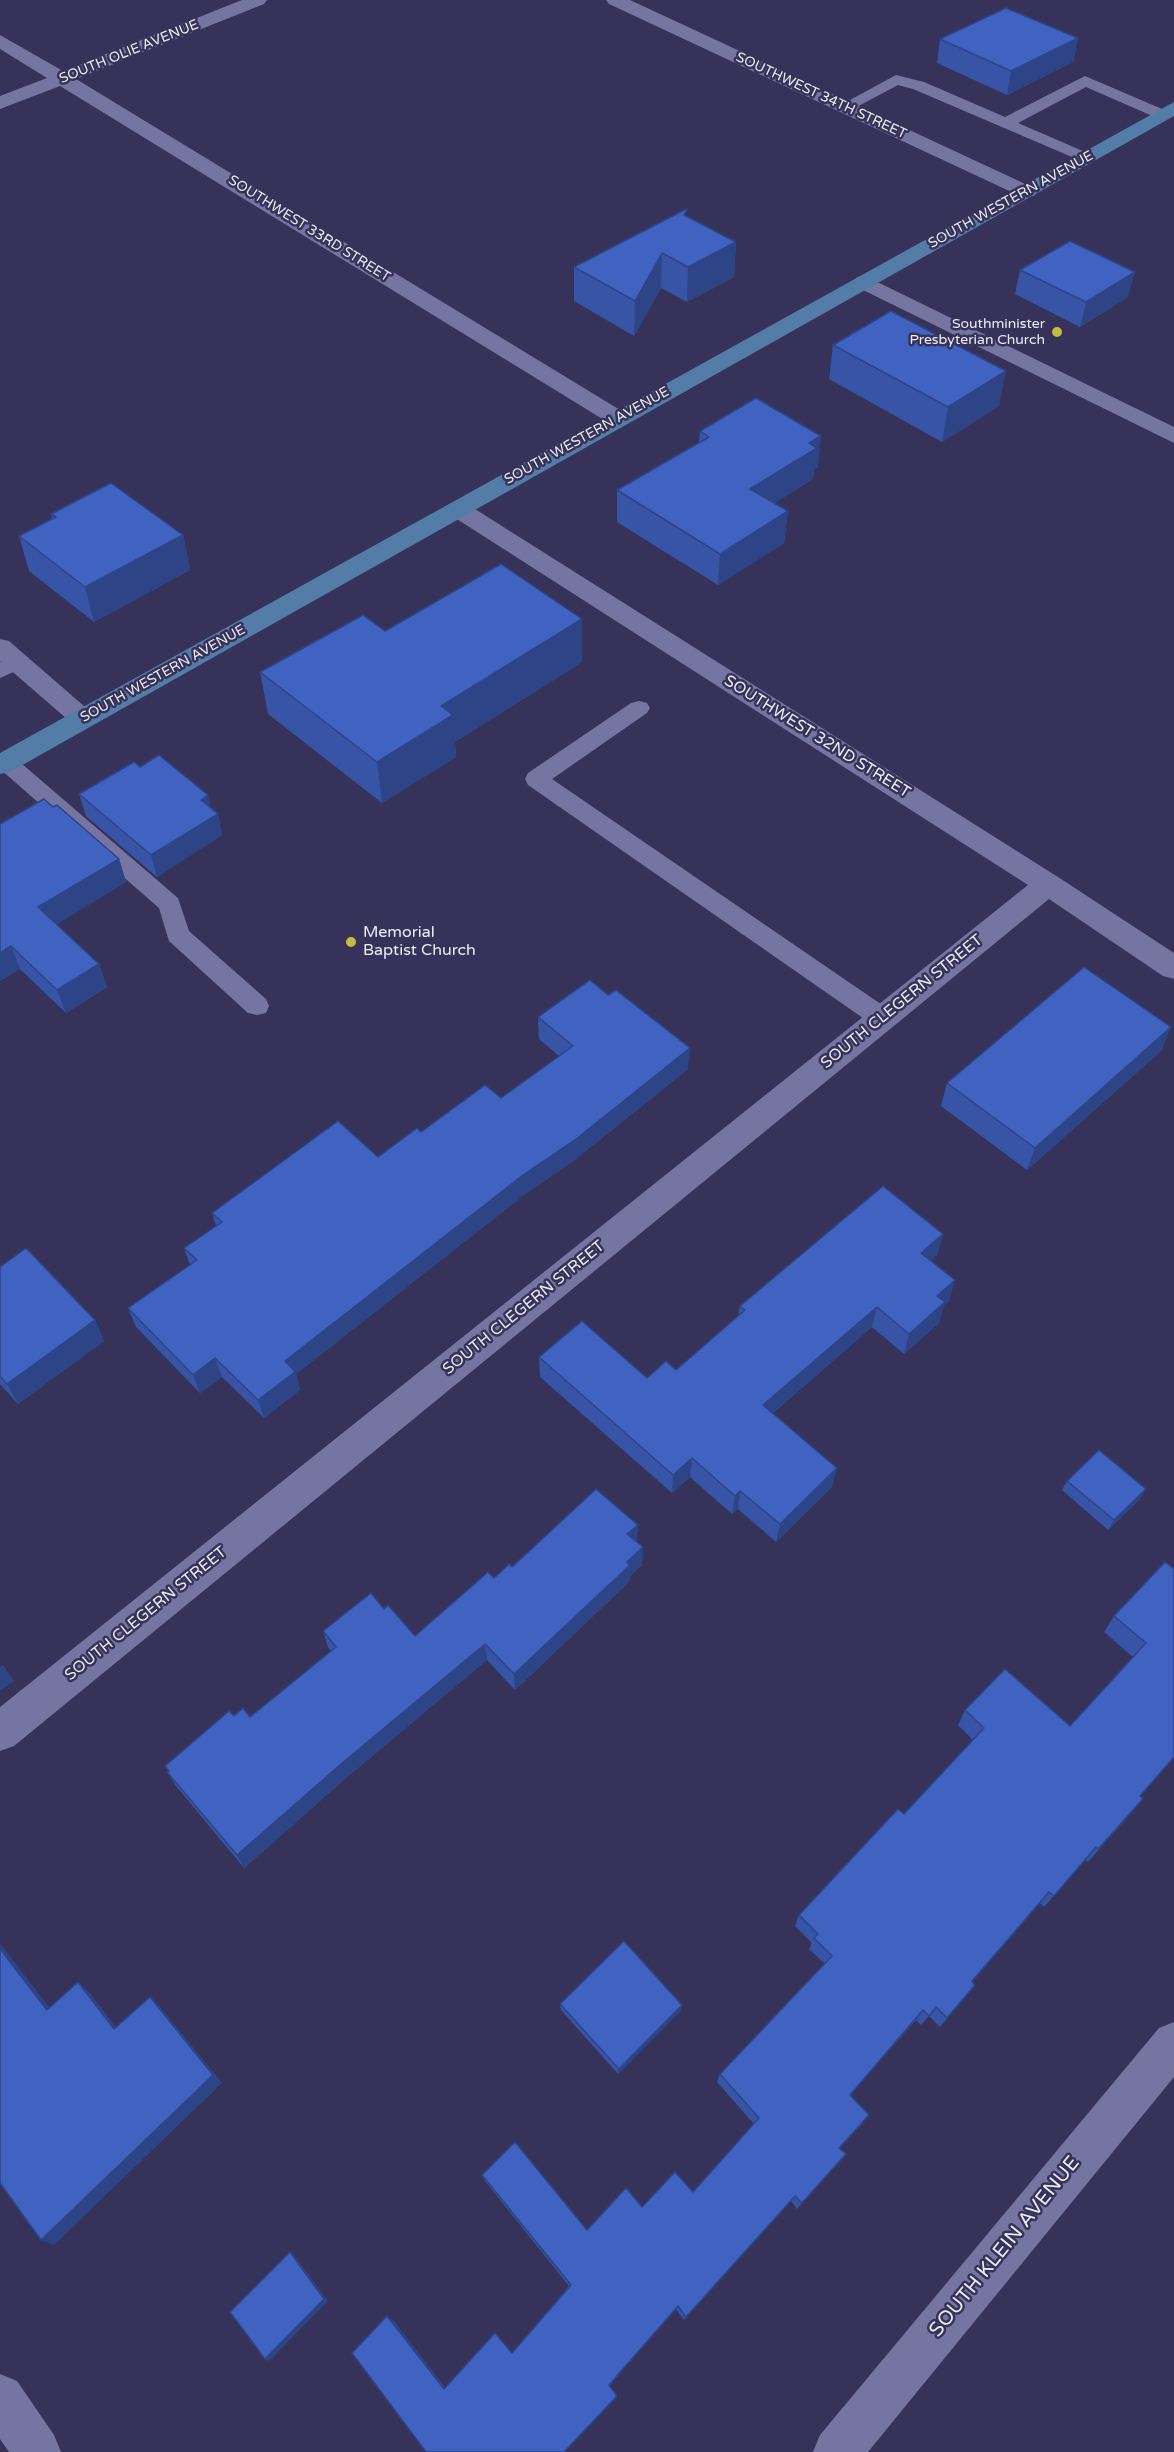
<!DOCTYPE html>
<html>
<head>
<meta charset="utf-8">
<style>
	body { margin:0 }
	canvas { display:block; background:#363259 }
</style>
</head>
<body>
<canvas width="1174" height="2452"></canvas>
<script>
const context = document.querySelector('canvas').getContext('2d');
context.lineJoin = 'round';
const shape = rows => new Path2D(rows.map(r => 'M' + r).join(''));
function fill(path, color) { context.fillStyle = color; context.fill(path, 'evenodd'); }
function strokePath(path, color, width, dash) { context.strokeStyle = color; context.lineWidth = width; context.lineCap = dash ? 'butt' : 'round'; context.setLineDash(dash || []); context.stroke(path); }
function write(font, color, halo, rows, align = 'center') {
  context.font = font + ' "Varela Round",sans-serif'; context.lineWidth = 5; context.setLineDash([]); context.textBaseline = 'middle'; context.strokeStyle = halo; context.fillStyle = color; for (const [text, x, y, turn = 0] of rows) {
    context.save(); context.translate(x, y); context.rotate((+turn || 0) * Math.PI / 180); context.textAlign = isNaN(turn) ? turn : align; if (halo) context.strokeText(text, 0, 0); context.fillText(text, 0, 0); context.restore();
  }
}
fill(shape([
	[896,75,924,82,1005,117,1085,76,1169,112,1171,115,1163,120,1157,118,1086,87,1018,123,1092,155,1094,158,1092,161,1086,163,913,89,898,85,851,110,845,112,837,107,896,75],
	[17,655,25,657,28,662,25,667,0,678,0,662,17,655],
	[639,701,647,703,650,708,647,713,552,779,891,1011,894,1018,891,1025,882,1028,873,1025,528,785,525,779,528,773,631,703,639,701],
	[6,754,14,757,178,898,189,931,266,999,269,1006,266,1013,257,1015,248,1013,169,941,159,908,0,769,0,756,6,754]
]), '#7674a0');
fill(shape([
	[242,0,267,0,264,4,76,79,625,413,629,418,625,423,609,423,60,86,0,109,0,96,47,78,0,49,0,35,63,71,242,0],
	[606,0,630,0,1034,188,1037,192,1034,196,1020,196,609,4,606,0],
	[865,276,1174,427,1174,443,857,287,854,282,857,277,865,276],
	[458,502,467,504,1058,877,1174,953,1174,979,1163,976,1049,899,14,1746,0,1751,0,1707,1028,885,449,514,446,509,449,504,458,502],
	[0,639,9,641,92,713,96,719,92,725,83,728,74,725,0,661,0,639],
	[1174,2022,1174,2077,868,2452,813,2452,820,2435,1159,2028,1174,2022],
	[0,2374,17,2381,54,2435,61,2452,9,2452,0,2439,0,2374]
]), '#7674a0');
fill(shape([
	[1174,102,1174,116,10,772,0,774,0,753,1174,102]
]), '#537ca7');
fill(shape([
	[1078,38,1073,62,1007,95,937,63,940,39],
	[688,217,736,242,734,277,687,302,661,288,634,336,574,301,574,267],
	[1020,270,1128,297,1080,327,1015,294],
	[833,345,999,406,942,442,829,379],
	[700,431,818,467,814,469,813,479,774,503,788,511,784,543,718,585,617,522,617,490,699,442],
	[51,514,183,535,190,570,94,622,29,571,19,536,52,519],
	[582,619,582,662,455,742,456,757,382,803,268,714,260,672,385,631],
	[140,767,208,795,211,808,218,814,222,835,157,877,86,816,79,794],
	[53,807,119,859,126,882,56,924,99,964,107,987,66,1013,20,969,0,981],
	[538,1017,688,1069,576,1159,524,1195,296,1374,300,1390,264,1418,222,1377,200,1393,136,1327,128,1308,190,1265,184,1248,216,1226,212,1213,378,1157,421,1132,501,1098,559,1056,539,1039],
	[1162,1050,1027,1170,941,1106,947,1083],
	[943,1234,937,1255,930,1261,949,1301,944,1305,939,1323,904,1354,872,1327,773,1413,832,1487,776,1542,738,1509,732,1514,690,1477,672,1493,540,1377,539,1357,647,1378,676,1370,738,1316,740,1306],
	[0,1267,95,1320,104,1341,18,1404,0,1384],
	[1067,1481,1140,1499,1108,1530,1062,1490],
	[637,1542,642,1565,630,1576,629,1582,515,1690,487,1660,346,1778,244,1868,176,1786,167,1772,168,1771,165,1766,234,1716,250,1717,331,1651,328,1647,323,1631,384,1609,415,1636,494,1578,512,1567],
	[1165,1562,1140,1796,1132,1812,1088,1862,1085,1860,1044,1907,1040,1903,972,1982,975,1985,940,2027,929,2016,921,2025,916,2020,850,2095,863,2123,840,2148,846,2154,797,2209,791,2201,684,2320,676,2309,609,2386,617,2396,617,2397,565,2452,426,2452,392,2319,445,2388,512,2353,569,2286,485,2181,482,2175,587,2230,642,2207,693,2192,754,2124,717,2082,720,2074,825,1964,809,1949,812,1943,795,1926,799,1915,904,1814,973,1740,958,1725,965,1710,1070,1726,1133,1657,1104,1632,1114,1616],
	[560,2004,681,2010,618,2074,561,2010]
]), '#3754a6');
fill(shape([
	[1078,38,1073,62,1007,95,1011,71],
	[736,242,734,277,687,302,688,267],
	[662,253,661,288,634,336,635,301],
	[1135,272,1128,297,1080,327,1086,302],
	[1006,371,999,406,942,442,948,407],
	[821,436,818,467,814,469,813,479,747,520,750,489,809,443],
	[788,511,784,543,718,585,720,554],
	[183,535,190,570,94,622,85,587],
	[582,619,582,662,455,742,456,757,382,803,377,762,441,706],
	[208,795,213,816,218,814,222,835,157,877,151,855,201,800],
	[119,859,126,882,46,931,38,907],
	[11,946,20,969,0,981,0,953],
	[99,964,107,987,66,1013,57,990],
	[1171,1027,1162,1050,1027,1170,1035,1148],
	[690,1048,688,1069,576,1159,524,1195,296,1374,300,1390,264,1418,258,1400,285,1361,523,1175],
	[943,1234,937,1255,915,1274,921,1253],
	[955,1280,949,1301,944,1305,939,1323,904,1354,909,1334,937,1296],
	[877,1307,872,1327,760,1424,763,1405],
	[95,1320,104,1341,18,1404,7,1384],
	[215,1358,222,1377,200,1393,193,1375],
	[692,1458,690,1477,672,1493,673,1475],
	[837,1468,832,1487,776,1542,780,1524],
	[1146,1489,1140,1499,1108,1530,1114,1520],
	[740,1491,738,1509,732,1514,735,1496],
	[638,1525,637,1543,627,1534],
	[643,1547,642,1565,630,1576,629,1582,515,1690,514,1674],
	[485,1644,487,1660,346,1778,244,1868,237,1855,341,1764],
	[3,1665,14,1681,0,1691,0,1667],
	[0,1943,59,2020,47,2010,0,1949],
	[78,1982,89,1992,125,2039,114,2029],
	[150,1997,160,2007,222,2083,54,2245,41,2240],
	[682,2005,681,2010,618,2074,619,2069],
	[923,2010,916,2020,844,2103,850,2095],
	[290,2252,293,2254,328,2301,269,2361,265,2359],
	[678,2306,676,2309,608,2387,609,2385],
	[387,2316,392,2319,448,2391,444,2389]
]), '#2d4587');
const building = shape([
	[1006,8,1078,38,1011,71,940,39,1006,8],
	[688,208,684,215,736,242,688,267,662,253,635,301,574,267,688,208],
	[1070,241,1135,272,1086,302,1020,270,1070,241],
	[891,311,1006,371,948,407,833,345,891,311],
	[756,398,821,436,809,443,817,448,750,489,788,511,720,554,617,490,709,437,700,431,756,398],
	[111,483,183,535,85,587,19,536,56,517,51,514,111,483],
	[501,564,582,619,441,706,453,715,377,762,260,672,363,615,385,631,501,564],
	[159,755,208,795,201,800,218,814,151,855,79,794,134,762,140,767,159,755],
	[44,799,53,807,57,805,119,859,38,907,99,964,57,990,11,946,0,953,0,824,44,799],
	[1084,967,1171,1027,1035,1148,947,1083,1084,967],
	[590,980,608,995,616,990,690,1048,576,1139,523,1175,285,1361,295,1372,258,1400,215,1358,193,1375,128,1308,197,1260,184,1248,222,1222,212,1213,338,1121,378,1157,417,1128,421,1132,485,1085,501,1098,573,1046,538,1017,590,980],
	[883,1186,943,1234,921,1253,955,1280,937,1296,945,1302,909,1334,877,1307,763,1405,837,1468,780,1524,740,1491,735,1496,692,1458,673,1475,539,1357,582,1321,647,1378,666,1361,676,1370,745,1310,740,1306,883,1186],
	[26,1248,95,1320,7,1384,0,1376,0,1267,26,1248],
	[1099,1450,1146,1489,1114,1520,1067,1481,1099,1450],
	[596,1489,638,1525,627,1534,643,1547,627,1562,630,1565,514,1674,485,1644,341,1764,237,1855,167,1772,169,1771,165,1766,229,1711,234,1716,243,1708,250,1717,336,1647,323,1631,371,1593,384,1609,388,1605,415,1636,488,1572,494,1578,509,1564,512,1567,596,1489],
	[1165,1562,1174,1569,1174,1757,1140,1796,1143,1799,1098,1849,1096,1847,1054,1896,1049,1892,972,1981,975,1985,947,2018,936,2007,929,2016,923,2010,850,2095,869,2115,839,2148,846,2154,802,2203,795,2196,686,2317,678,2306,609,2385,617,2396,564,2452,426,2452,352,2353,387,2316,444,2389,495,2333,512,2353,571,2285,482,2175,515,2142,587,2230,626,2188,642,2207,675,2172,693,2192,759,2118,720,2074,832,1956,814,1938,818,1934,799,1915,898,1809,904,1814,984,1728,965,1710,1005,1669,1070,1726,1146,1643,1114,1616,1165,1562],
	[624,1941,682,2005,619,2069,560,2004,624,1941],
	[0,1949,47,2010,78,1982,114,2029,150,1997,213,2075,41,2240,0,2183,0,1949],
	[290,2252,324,2299,265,2359,230,2312,290,2252]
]);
fill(building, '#4062c1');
strokePath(building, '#2d4587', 1.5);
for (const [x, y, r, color] of [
	[1057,332,6,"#c3bd3e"],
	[351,942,6,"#c3bd3e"]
]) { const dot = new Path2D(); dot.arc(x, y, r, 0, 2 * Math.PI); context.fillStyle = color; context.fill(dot); strokePath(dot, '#363259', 2); }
write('14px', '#ececfb', '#363259', [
	["SOUTH OLIE AVENUE",129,52,-22],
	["SOUTHWEST 34TH STREET",821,96,25],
	["SOUTH WESTERN AVENUE",1011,200,-29],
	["SOUTHWEST 33RD STREET",309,229,32],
	["SOUTH WESTERN AVENUE",587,436,-29],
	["SOUTH WESTERN AVENUE",163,674,-29]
]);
write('14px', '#ececfb', '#363259', [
	["Southminister",1045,324],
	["Presbyterian Church",1045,340]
], 'right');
write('16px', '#ececfb', '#363259', [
	["SOUTHWEST 32ND STREET",817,737,32],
	["SOUTH CLEGERN STREET",902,1002,-39],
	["SOUTH CLEGERN STREET",524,1308,-39],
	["SOUTH CLEGERN STREET",146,1614,-39]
]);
write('16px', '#ececfb', '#363259', [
	["Memorial",363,933],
	["Baptist Church",363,951]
], 'left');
write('20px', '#ececfb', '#363259', [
	["SOUTH KLEIN AVENUE",1005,2247,-51]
]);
</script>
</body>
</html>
